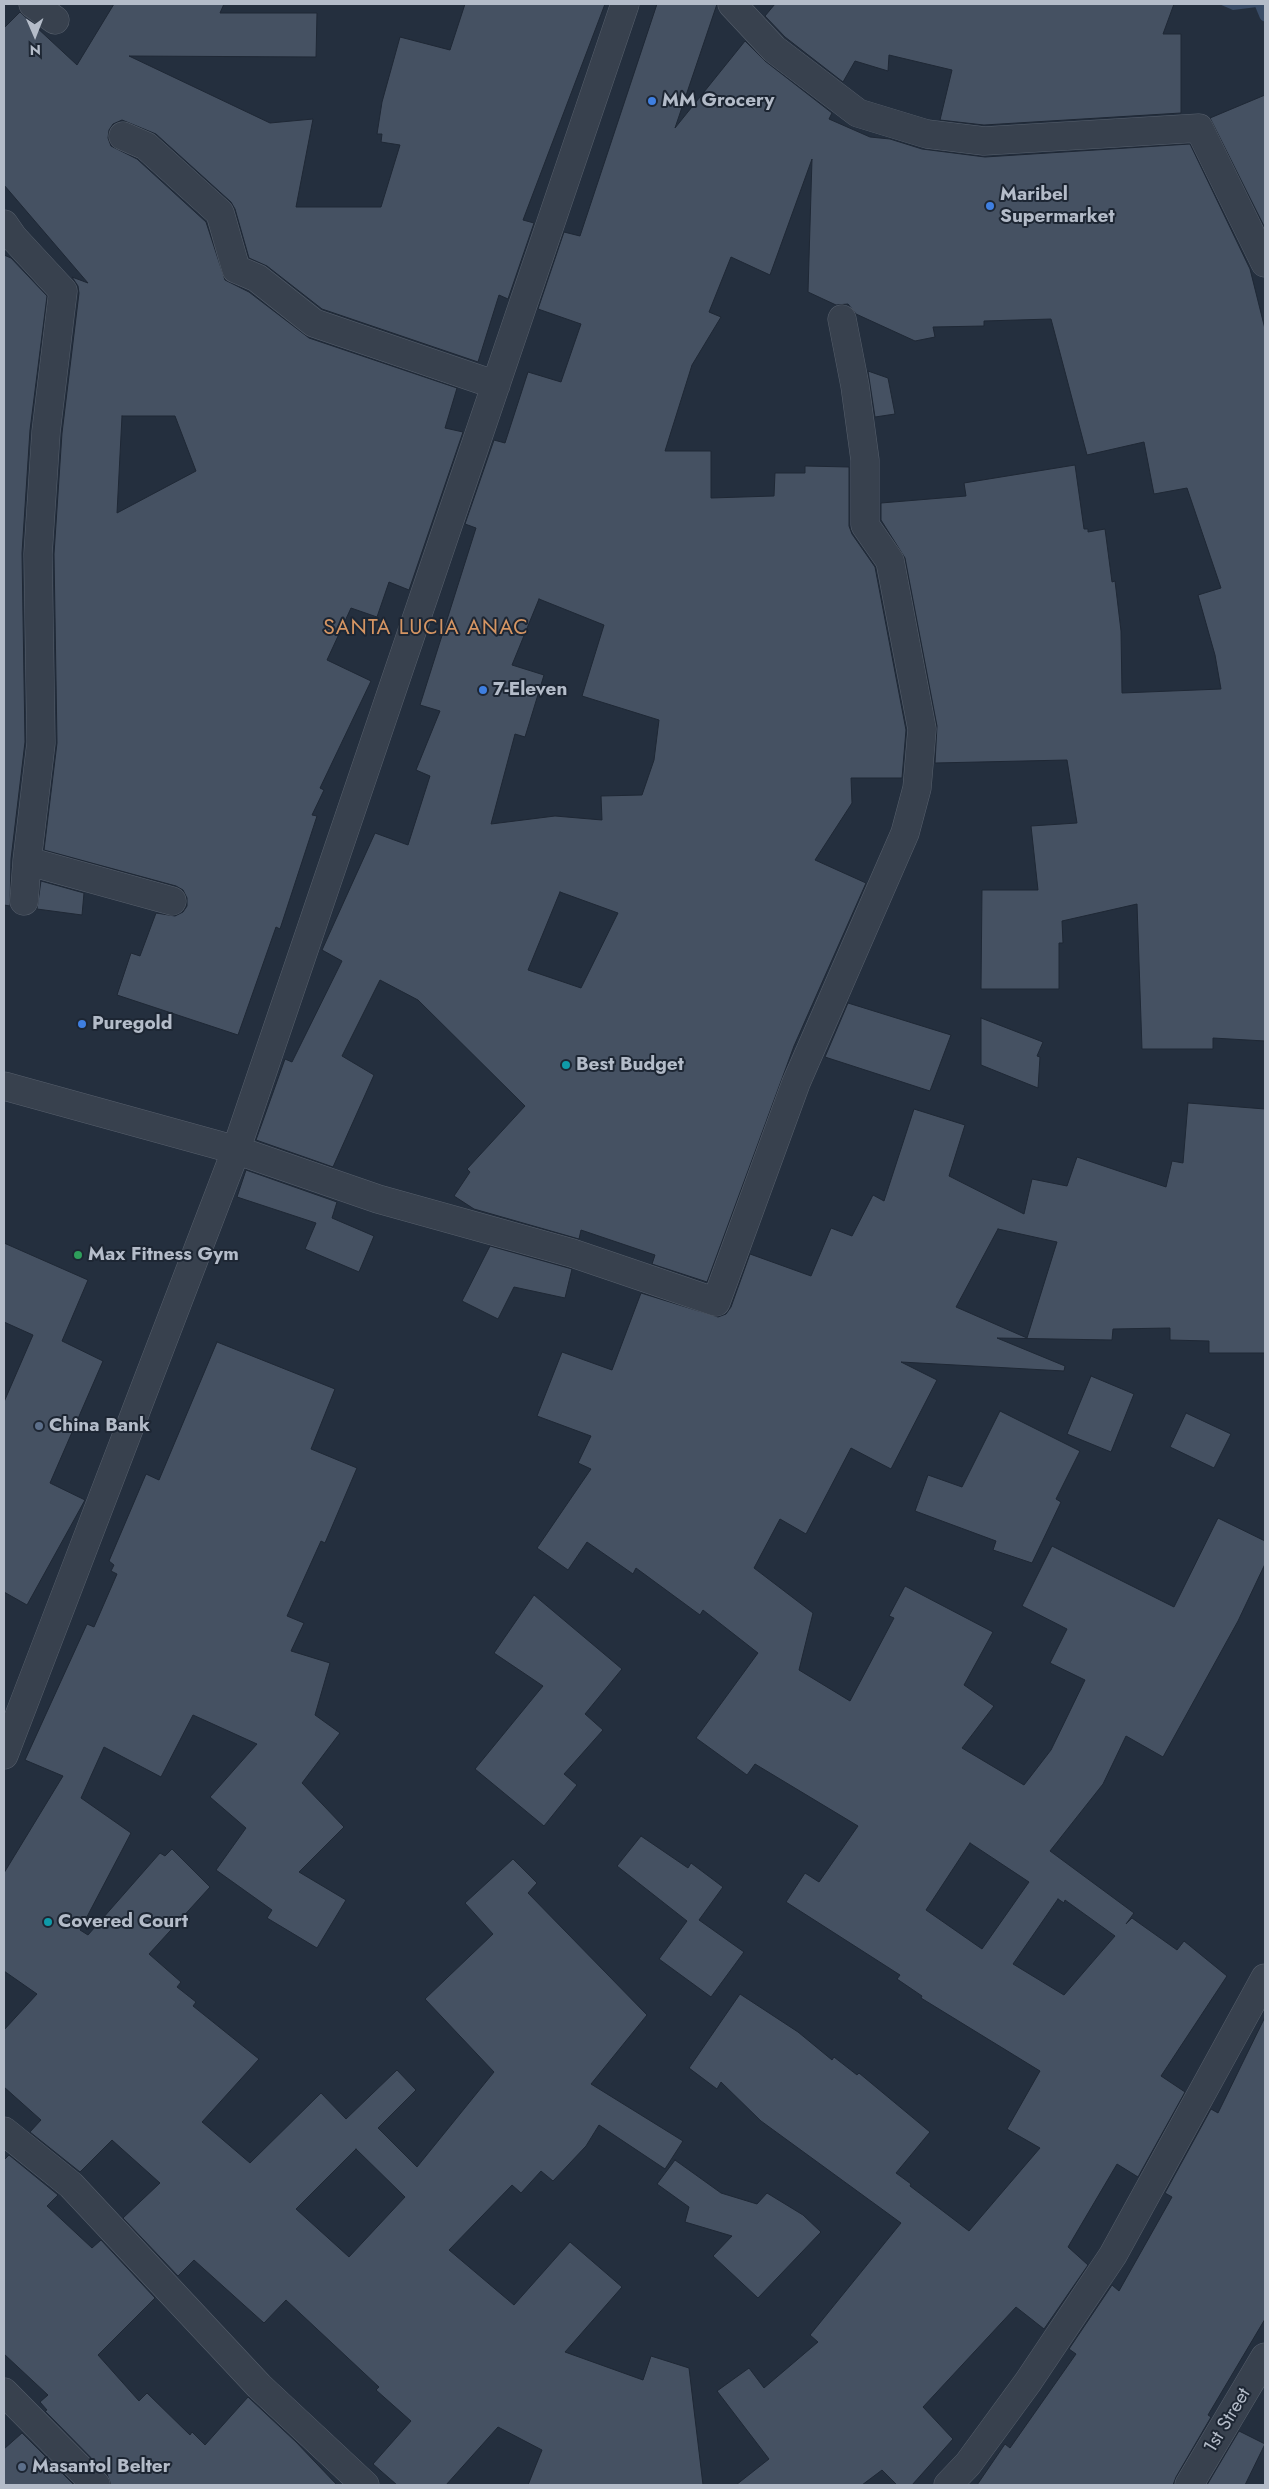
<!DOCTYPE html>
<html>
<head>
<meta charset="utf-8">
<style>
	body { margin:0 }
	#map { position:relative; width:1269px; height:2489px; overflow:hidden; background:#242f3e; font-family:Jost,sans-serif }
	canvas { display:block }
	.frame { position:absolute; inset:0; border:5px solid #b4bcc9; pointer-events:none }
	.north { position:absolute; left:10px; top:10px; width:50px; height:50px; -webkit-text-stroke:4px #1d2633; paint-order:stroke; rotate:179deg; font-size:14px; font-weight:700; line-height:20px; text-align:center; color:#b4bcc9 }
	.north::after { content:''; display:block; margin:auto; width:18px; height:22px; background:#b4bcc9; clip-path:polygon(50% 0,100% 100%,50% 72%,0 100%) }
</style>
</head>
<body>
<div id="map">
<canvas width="1269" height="2489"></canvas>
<div class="frame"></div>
<div class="north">N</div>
</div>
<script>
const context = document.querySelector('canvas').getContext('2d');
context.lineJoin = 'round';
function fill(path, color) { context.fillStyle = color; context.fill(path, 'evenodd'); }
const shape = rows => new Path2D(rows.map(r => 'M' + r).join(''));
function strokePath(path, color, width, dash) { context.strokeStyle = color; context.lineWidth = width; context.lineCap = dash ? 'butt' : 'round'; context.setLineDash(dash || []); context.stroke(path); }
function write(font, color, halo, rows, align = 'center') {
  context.font = font + ' Jost,sans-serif'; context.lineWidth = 4; context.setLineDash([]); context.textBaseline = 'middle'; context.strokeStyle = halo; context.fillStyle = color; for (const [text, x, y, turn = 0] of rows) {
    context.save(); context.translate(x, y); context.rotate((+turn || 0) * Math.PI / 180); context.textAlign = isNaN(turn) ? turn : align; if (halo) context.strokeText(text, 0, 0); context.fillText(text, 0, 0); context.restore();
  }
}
fill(shape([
	[1219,4,1265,4,1265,6,1233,10]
]), '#394c67');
strokePath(shape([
	[1260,4,1265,16]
]), '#394c67', 11);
const building = shape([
	[114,4,224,4,220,13,317,13,316,57,129,56,270,123,313,119,296,207,381,207,400,145,381,142,382,134,377,134,382,102,400,37,450,50,465,4,605,4,523,220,534,223,508,299,499,295,478,362,322,309,267,266,249,258,235,209,231,202,156,134,122,120,113,124,109,130,108,138,111,146,137,159,206,222,225,280,249,292,309,338,457,388,445,428,463,432,409,590,389,582,377,617,351,608,327,660,371,681,320,788,324,790,312,815,317,816,280,929,276,927,238,1035,117,995,131,953,140,956,156,913,175,916,183,912,187,906,187,898,183,890,176,886,44,850,57,743,54,554,62,433,79,293,78,286,72,277,88,283,4,185,4,28,20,12,77,65,114,4],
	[122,416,175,416,196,471,117,513,122,416],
	[657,4,717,4,675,128,745,41,765,61,832,113,829,119,870,137,890,139,922,149,985,157,1190,144,1250,269,1265,329,1265,1041,1213,1038,1213,1049,1142,1049,1137,904,1062,921,1063,943,1059,943,1059,989,981,989,982,890,1038,890,1031,826,1077,823,1067,760,935,763,937,726,905,558,881,520,881,503,966,496,964,483,1075,465,1084,529,1088,529,1088,532,1105,529,1112,582,1115,581,1121,631,1122,693,1221,689,1215,655,1198,595,1221,588,1187,488,1154,494,1144,442,1087,455,1051,319,984,321,984,326,933,327,935,337,915,341,856,314,848,304,836,305,808,292,812,159,770,275,731,257,709,312,721,317,692,365,665,451,711,451,711,498,774,496,775,473,805,473,805,466,849,467,849,526,852,534,875,567,906,730,902,778,851,778,852,803,815,860,866,883,794,1046,707,1282,652,1264,655,1255,581,1230,579,1239,474,1209,454,1196,470,1172,467,1169,525,1106,418,1000,380,980,342,1056,374,1075,333,1167,256,1140,285,1059,292,1062,342,961,322,950,375,833,408,845,430,776,416,770,440,711,420,705,476,528,465,524,494,440,505,443,528,372,561,382,581,324,538,309,564,232,580,236,657,4],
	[539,599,604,625,582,696,659,720,654,760,642,795,601,796,602,820,555,816,491,824,515,734,525,737,544,675,512,665,539,599],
	[560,892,618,913,581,988,528,970,560,892],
	[775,4,1174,4,1163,34,1181,34,1181,113,984,125,940,120,952,70,889,55,888,71,855,61,843,82,785,37,765,16,775,4],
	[1265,95,1265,228,1210,118,1265,95],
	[4,255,11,258,47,296,30,430,22,553,25,742,11,859,10,906,4,905,4,255],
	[868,371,888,378,895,414,875,417,868,371],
	[41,881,84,893,82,915,37,909,41,881],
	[848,1003,951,1035,930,1091,825,1057,848,1003],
	[981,1018,1043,1042,1037,1056,1040,1057,1038,1088,981,1065,981,1018],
	[1188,1103,1265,1109,1265,1353,1209,1353,1209,1341,1170,1340,1170,1328,1113,1329,1112,1340,997,1338,1065,1366,1064,1371,901,1362,937,1380,891,1469,851,1448,806,1534,780,1519,754,1568,813,1613,799,1670,850,1701,894,1618,889,1616,905,1586,993,1632,964,1685,994,1706,962,1748,1024,1785,1051,1750,1085,1680,1050,1663,1067,1629,1022,1606,1052,1546,1174,1607,1218,1518,1265,1541,1265,1564,1238,1621,1163,1757,1126,1736,1103,1784,1050,1851,1134,1913,1126,1924,1132,1918,1177,1950,1184,1941,1227,1976,1161,2076,1185,2092,1138,2177,1117,2164,1068,2247,1088,2265,1044,2329,1016,2307,923,2407,953,2439,912,2485,897,2485,882,2470,862,2485,736,2485,769,2459,717,2391,749,2368,764,2388,818,2342,810,2335,901,2223,761,2121,721,2082,717,2089,689,2068,740,1994,798,2032,832,2060,834,2057,857,2075,859,2073,930,2132,896,2173,911,2184,910,2186,969,2231,1040,2148,1007,2129,1040,2071,921,1998,922,1996,897,1979,900,1975,786,1902,805,1873,819,1882,858,1826,755,1764,747,1775,696,1738,758,1653,703,1610,700,1615,636,1568,633,1574,587,1542,568,1570,537,1548,591,1469,578,1463,591,1436,537,1416,562,1352,612,1370,641,1293,718,1317,726,1314,731,1307,750,1254,811,1276,831,1228,852,1236,873,1195,884,1201,914,1109,965,1125,949,1176,1024,1214,1032,1179,1067,1186,1077,1157,1166,1187,1172,1161,1183,1163,1188,1103],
	[998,1229,1057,1242,1027,1338,956,1307,998,1229],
	[970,1843,1029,1882,982,1949,926,1910,970,1843],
	[1058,1899,1064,1903,1065,1900,1115,1936,1064,1995,1013,1964,1058,1899],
	[246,1170,337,1202,332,1218,374,1236,359,1272,305,1249,316,1223,237,1197,246,1170],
	[4,1243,88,1280,62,1341,103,1361,50,1483,85,1500,27,1605,4,1592,4,1402,33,1335,4,1322,4,1243],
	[490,1246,572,1269,565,1298,514,1287,498,1319,462,1301,490,1246],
	[217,1342,335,1389,311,1449,357,1468,325,1543,321,1541,287,1616,304,1623,291,1651,330,1663,315,1715,340,1733,302,1783,344,1827,299,1872,346,1900,317,1948,267,1918,272,1910,216,1870,246,1828,210,1797,257,1744,193,1715,161,1777,104,1747,81,1798,131,1833,80,1930,88,1935,160,1853,165,1856,172,1849,210,1887,149,1954,181,1982,177,1987,196,2002,193,2006,259,2059,202,2122,250,2163,321,2093,346,2119,397,2070,416,2090,378,2128,417,2167,494,2072,425,1999,493,1934,465,1903,513,1859,537,1883,528,1893,647,2015,591,2084,683,2141,665,2169,599,2125,586,2146,553,2181,541,2171,521,2193,512,2185,449,2250,514,2305,570,2242,622,2287,565,2352,643,2380,651,2356,689,2368,703,2485,528,2485,542,2450,498,2427,446,2485,397,2485,373,2464,411,2421,376,2390,379,2387,286,2300,264,2323,194,2260,178,2276,123,2218,160,2183,112,2140,80,2172,30,2132,41,2120,4,2087,4,2030,37,1994,4,1971,4,1873,63,1776,25,1760,87,1624,94,1627,117,1574,111,1571,114,1565,109,1561,146,1474,159,1480,217,1342],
	[356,2149,405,2197,349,2257,296,2209,356,2149],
	[1091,1376,1134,1394,1111,1452,1067,1434,1091,1376],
	[1000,1411,1080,1451,1056,1499,1061,1502,1032,1563,993,1550,996,1541,915,1511,928,1475,962,1487,1000,1411],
	[1186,1413,1231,1434,1214,1468,1170,1447,1186,1413],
	[534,1595,622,1669,585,1714,603,1730,564,1774,577,1785,544,1826,475,1769,543,1686,494,1653,534,1595],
	[641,1836,688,1868,691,1863,723,1887,699,1920,744,1952,711,1997,659,1959,687,1921,617,1866,641,1836],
	[1265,2017,1265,2319,1208,2415,1211,2417,1176,2477,1173,2485,977,2485,1005,2444,1010,2448,1076,2354,1069,2349,1112,2285,1119,2291,1172,2197,1165,2193,1211,2109,1218,2113,1265,2017],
	[9,2155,58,2195,47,2206,92,2248,101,2240,155,2298,98,2355,139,2401,147,2393,190,2435,192,2432,205,2445,248,2397,296,2442,337,2485,111,2485,107,2474,45,2411,47,2410,40,2402,48,2395,4,2354,4,2160,9,2155],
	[675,2160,721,2193,757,2204,767,2193,803,2215,821,2232,758,2298,713,2256,732,2236,685,2222,689,2207,657,2184,675,2160],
	[1239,2431,1265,2444,1245,2485,1207,2485,1239,2431],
	[22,2433,74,2485,4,2485,4,2449,22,2433]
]);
fill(building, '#455162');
strokePath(building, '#1f2835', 1);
const minor = shape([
	[33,4,55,20],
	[732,4,774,49,858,113,927,134,984,141,1199,128,1265,263],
	[123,136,146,146,220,213,236,269,257,278,314,323,496,385],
	[4,224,13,237,63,291,46,432,38,554,41,743,27,861,24,901],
	[27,861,172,901],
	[4,1086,236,1150,378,1199,572,1253,716,1302,796,1083,905,833,917,788,922,729,890,561,865,525,865,460,855,386,842,319],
	[4,1755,236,1150,625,4],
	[4,2131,71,2185,259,2386,365,2485],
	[4,2392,96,2485],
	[948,2485,968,2464,1028,2382,1113,2255,1265,1978],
	[1189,2485,1265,2357]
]);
strokePath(minor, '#565f6c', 29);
strokePath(minor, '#38414e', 28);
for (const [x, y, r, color] of [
	[652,101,5,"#3f7fe0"],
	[990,206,5,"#3f7fe0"],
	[483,690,5,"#3f7fe0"],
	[82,1024,5,"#3f7fe0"],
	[566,1065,5,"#0f9aa8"],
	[78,1255,5,"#2e9e5b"],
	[39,1426,5,"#5c6f8a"],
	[48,1922,5,"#0f9aa8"],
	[22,2467,5,"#5c6f8a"]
]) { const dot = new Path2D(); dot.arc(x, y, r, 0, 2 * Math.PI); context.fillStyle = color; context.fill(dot); strokePath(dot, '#1d2633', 2); }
write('bold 19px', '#b4bcc9', '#1d2633', [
	["MM Grocery",662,101],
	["Maribel",1000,195],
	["Supermarket",1000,217],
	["7-Eleven",493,690],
	["Puregold",92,1024],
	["Best Budget",576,1065],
	["Max Fitness Gym",88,1255],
	["China Bank",49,1426],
	["Covered Court",58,1922],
	["Masantol Belter",32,2467]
], 'left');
write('19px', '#b4bcc9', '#1d2633', [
	["1st Street",1228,2421,-59]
]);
context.letterSpacing = '1px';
write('21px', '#d59563', '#1d2633', [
	["SANTA LUCIA ANAC",426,629]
]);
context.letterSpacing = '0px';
</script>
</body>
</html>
